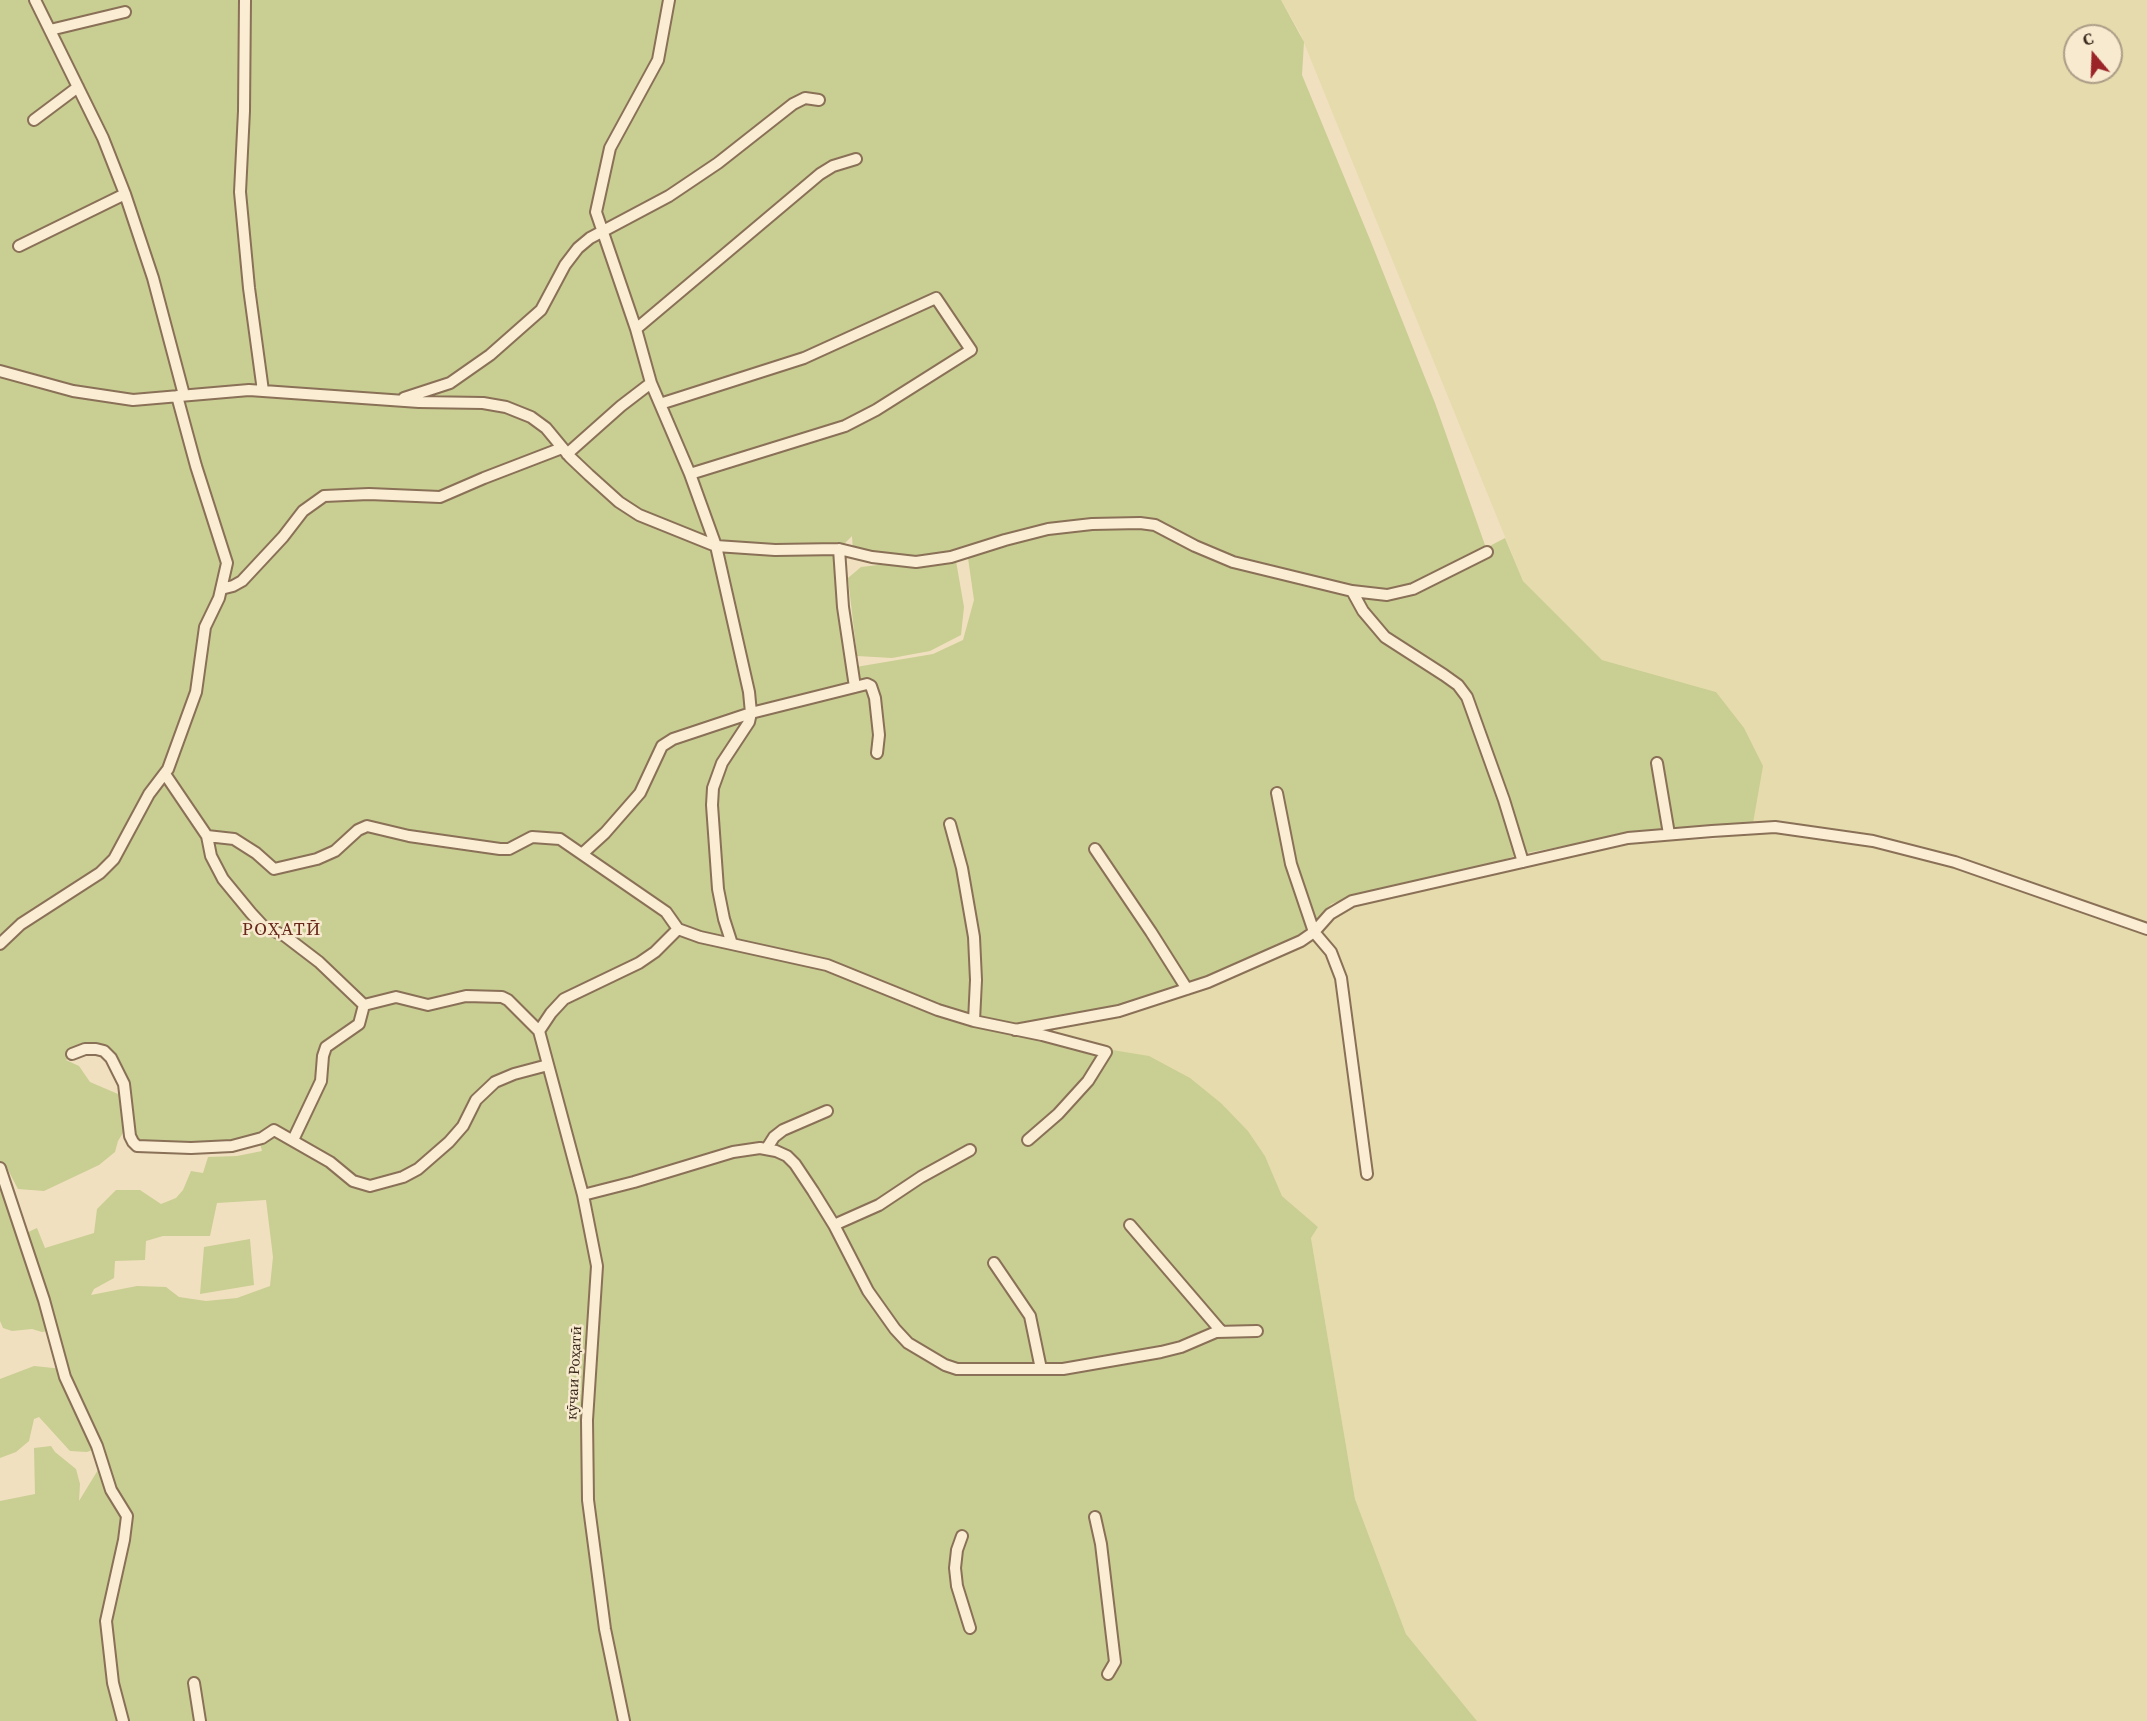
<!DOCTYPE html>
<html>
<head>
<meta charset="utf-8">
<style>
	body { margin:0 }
	#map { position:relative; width:2147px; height:1721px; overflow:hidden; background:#f0e0bf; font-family:"Source Serif 4",serif }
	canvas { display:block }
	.north { position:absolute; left:2063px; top:24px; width:60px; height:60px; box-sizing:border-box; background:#f7eacf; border:2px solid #ab9d87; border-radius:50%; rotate:341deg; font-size:16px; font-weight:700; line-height:24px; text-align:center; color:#38291c }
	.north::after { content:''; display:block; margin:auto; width:21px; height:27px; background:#9b2428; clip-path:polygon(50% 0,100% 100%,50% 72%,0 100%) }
</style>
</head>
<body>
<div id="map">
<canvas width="2147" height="1721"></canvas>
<div class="north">С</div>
</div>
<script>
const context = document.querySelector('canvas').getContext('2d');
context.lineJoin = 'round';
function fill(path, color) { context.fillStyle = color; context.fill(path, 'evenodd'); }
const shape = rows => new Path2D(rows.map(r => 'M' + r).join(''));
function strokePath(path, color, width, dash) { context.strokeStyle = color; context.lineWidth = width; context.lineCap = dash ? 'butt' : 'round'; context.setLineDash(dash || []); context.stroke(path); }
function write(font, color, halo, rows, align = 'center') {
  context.font = font + ' "Source Serif 4",serif'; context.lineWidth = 5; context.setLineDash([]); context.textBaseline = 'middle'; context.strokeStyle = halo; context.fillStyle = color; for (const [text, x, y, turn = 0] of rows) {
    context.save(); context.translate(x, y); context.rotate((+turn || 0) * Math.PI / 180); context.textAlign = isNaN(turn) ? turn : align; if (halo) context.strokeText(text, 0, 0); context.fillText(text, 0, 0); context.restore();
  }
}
fill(shape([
	[1281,0,2147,0,2147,1721,1477,1721,1406,1634,1355,1499,1311,1238,1318,1227,1282,1196,1265,1156,1248,1131,1222,1104,1106,1049,1090,1054,1069,1044,1017,1032,1295,944,1331,904,1333,911,1465,878,1643,842,1717,839,1753,823,1716,692,1602,660,1523,581,1300,33],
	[2075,36,2111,36,2111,72,2075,72]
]), '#e6dbac');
fill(shape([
	[0,0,1281,0,1304,42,1302,75,1371,242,1435,403,1486,548,1505,538,1523,581,1602,660,1716,692,1744,728,1763,766,1753,823,1628,834,1521,854,1479,868,1363,893,1331,904,1295,944,1121,1015,1019,1032,1069,1044,1090,1054,1106,1049,1149,1056,1190,1078,1222,1104,1248,1131,1265,1156,1282,1196,1318,1227,1311,1238,1355,1499,1406,1634,1477,1721,0,1721,0,1501,35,1494,34,1448,51,1446,55,1452,76,1469,80,1484,79,1501,101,1465,100,1447,87,1452,70,1451,39,1417,34,1419,29,1441,16,1452,0,1458,0,1379,34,1366,63,1369,53,1330,42,1332,32,1329,12,1331,3,1328,0,1321,0,1170,24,1234,37,1228,45,1248,94,1233,97,1209,116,1190,140,1190,161,1204,176,1198,183,1190,191,1171,203,1173,208,1157,237,1156,262,1151,259,1139,145,1149,126,1128,118,1141,115,1152,99,1165,44,1191,18,1189,6,1166,0,1162],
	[254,364,263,379,276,392,226,389,255,384],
	[852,536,853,551,876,559,967,551,974,600,963,640,933,654,850,668,838,550],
	[85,1049,108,1056,125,1097,90,1082,79,1066,66,1060],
	[266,1200,273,1257,270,1286,237,1298,206,1301,179,1297,166,1287,137,1286,91,1295,94,1289,114,1278,115,1261,145,1260,146,1241,163,1236,210,1236,217,1203],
	[912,561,956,561,964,607,961,635,930,651,892,658,857,656,848,578,861,567],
	[250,1239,254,1285,200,1294,204,1247]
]), '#c9ce93');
const minor = shape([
	[35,0,103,138,125,194,153,278,184,395],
	[245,0,244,111,240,192,249,288,263,391],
	[669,0,658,60,610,148,596,212,636,329,651,383,690,474,716,546,749,692,751,713,749,722,722,763,713,788,712,805,718,889,724,919,732,944],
	[50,30,125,12],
	[34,120,78,87],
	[19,246,125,194],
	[636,329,820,174,833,166,856,159],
	[0,371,73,391,133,400,249,390,419,402,483,403,506,407,531,417,546,428,570,457,589,475,619,502,639,515,716,546,775,550,839,549,872,557,916,562,951,557,1005,540,1048,529,1092,524,1140,523,1155,525,1195,546,1233,562,1352,591,1387,595,1413,589,1487,552],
	[404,398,450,383,490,355,541,310,565,265,578,248,590,238,669,196,718,163,793,104,805,98,819,100],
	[660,404,804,358,936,298,971,350,876,410,845,426,690,474],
	[567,454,621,406,651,383],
	[839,549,843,607,855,687],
	[221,589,233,586,242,581,283,537,303,511,324,496,369,494,440,497,484,478,562,448],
	[1352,591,1363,611,1385,637,1444,675,1458,685,1467,697,1504,800,1523,862],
	[1657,763,1669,834],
	[165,774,207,836,211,856,223,879,251,913,263,926,285,936,319,962,364,1005,396,997,428,1005,466,996,502,997,508,1000,539,1031],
	[1277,793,1291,864,1314,932,1331,952,1341,978,1367,1174],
	[950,824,962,868,974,937,976,980,974,1021],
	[207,836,234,839,256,853,274,869,317,859,335,851,358,830,367,826,409,836,500,849,509,849,532,837,560,839,666,912,678,929,700,937,827,965,938,1010,974,1021,1042,1035,1106,1052,1088,1081,1058,1114,1028,1140],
	[1095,849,1151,932,1187,989],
	[582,854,605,833,640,793,662,746,673,739,751,713,867,684,871,686,875,698,879,735,877,753],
	[0,944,21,924,100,873,114,859,149,794,168,769,196,692,205,627,219,598,227,563,196,466,177,396],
	[1015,1030,1119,1011,1208,982,1301,941,1314,932,1330,914,1352,901,1628,838,1712,831,1775,827,1873,841,1955,862,2147,929],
	[539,1031,583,1195,597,1266,587,1420,588,1500,605,1629,624,1721],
	[539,1031,551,1013,564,999,639,963,655,952,678,929],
	[72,1054,85,1049,96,1049,104,1051,111,1058,124,1084,130,1136,133,1142,137,1146,191,1148,232,1146,262,1138,274,1130,330,1162,353,1181,370,1186,403,1177,418,1169,449,1142,463,1126,476,1100,495,1082,514,1074,548,1065],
	[293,1140,321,1081,323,1056,326,1047,359,1024,364,1005],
	[767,1148,774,1137,783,1130,827,1111],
	[0,1168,44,1300,65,1377,97,1446,111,1490,127,1516,124,1540,106,1621,113,1683,123,1721],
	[583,1195,634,1182,733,1152,760,1148,776,1151,787,1156,795,1164,813,1191,834,1225,868,1291,895,1329,908,1343,945,1365,957,1369,1063,1369,1161,1352,1181,1347,1216,1332,1257,1331],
	[834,1225,879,1205,921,1177,970,1150],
	[1130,1225,1221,1331],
	[994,1263,1030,1316,1041,1369],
	[1095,1517,1101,1544,1115,1662,1108,1674],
	[962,1536,957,1550,955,1568,957,1586,970,1628],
	[194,1683,200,1721]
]);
strokePath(minor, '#897057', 14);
strokePath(minor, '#faedd3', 10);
write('15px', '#38291c', '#f7eacf', [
	["кӯчаи Роҳатӣ",575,1373,-87]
]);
context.letterSpacing = '1.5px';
write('18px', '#672719', '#f7eacf', [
	["РОҲАТӢ",282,930]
]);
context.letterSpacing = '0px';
</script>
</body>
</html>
